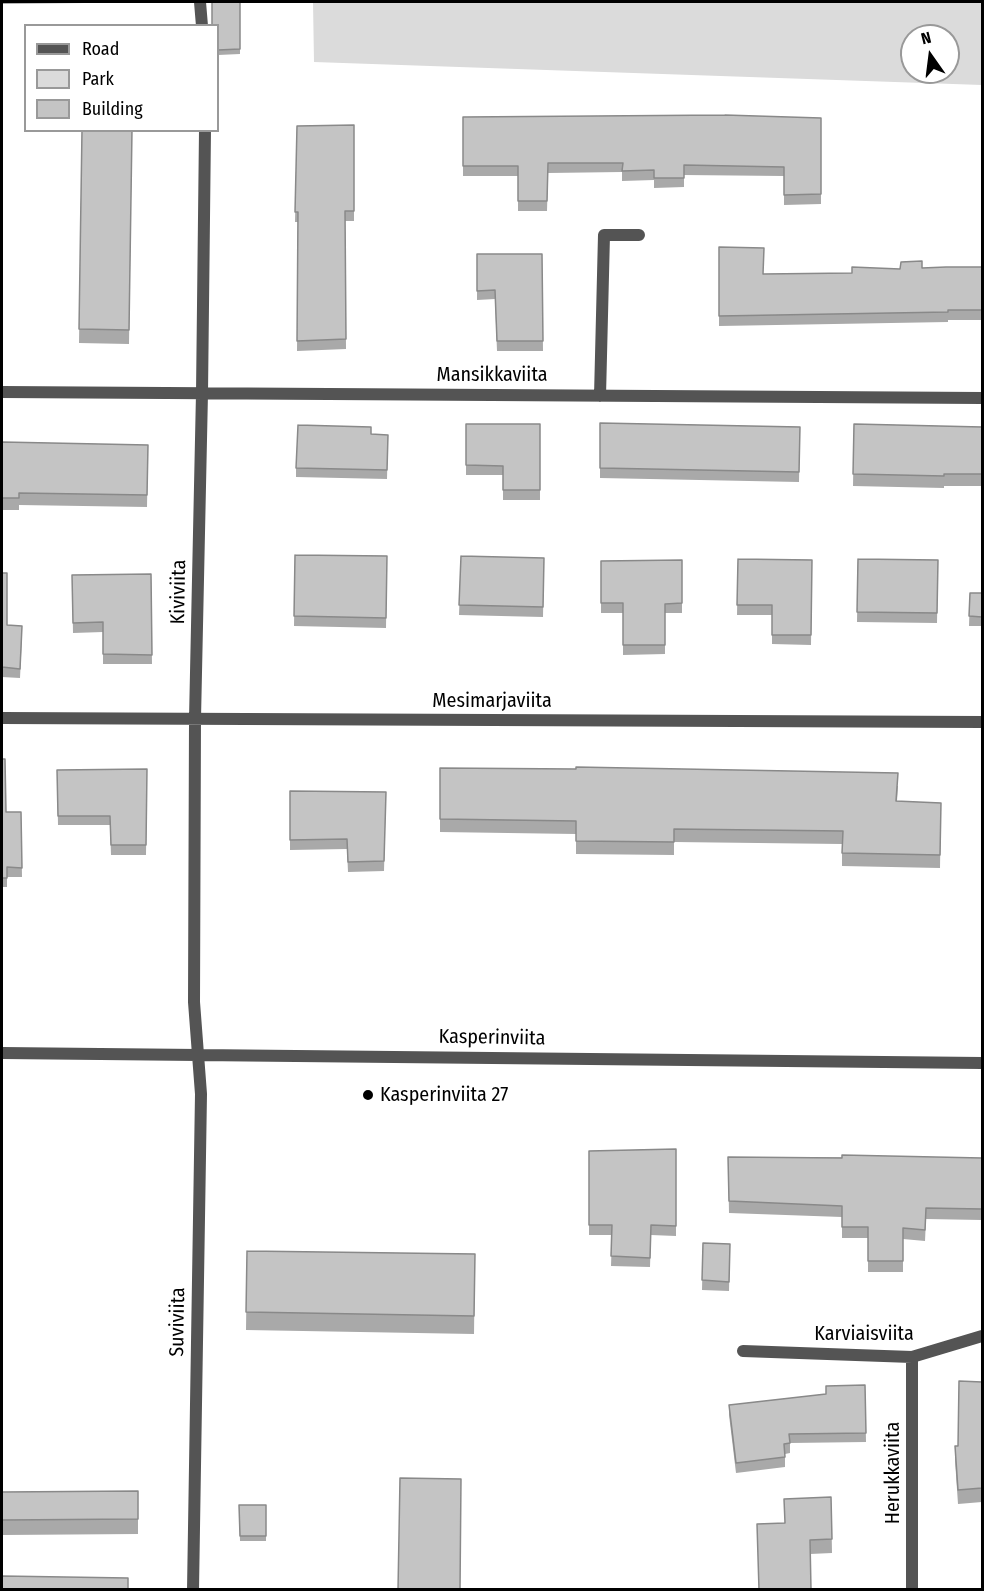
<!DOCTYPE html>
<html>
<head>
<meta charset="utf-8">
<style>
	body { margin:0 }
	#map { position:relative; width:984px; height:1591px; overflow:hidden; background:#fff; font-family:"Fira Sans Condensed",sans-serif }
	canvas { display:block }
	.frame { position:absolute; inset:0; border:3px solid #000; pointer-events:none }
	.legend { position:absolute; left:24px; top:24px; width:195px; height:108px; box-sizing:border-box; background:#fff; border:2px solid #999; margin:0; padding:8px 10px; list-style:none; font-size:18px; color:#000 }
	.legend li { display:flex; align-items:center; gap:12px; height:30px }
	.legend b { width:30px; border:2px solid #999 }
	.north { position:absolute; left:900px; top:24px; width:60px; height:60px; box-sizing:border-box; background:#fff; border:2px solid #999; border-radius:50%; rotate:346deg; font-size:16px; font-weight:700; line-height:24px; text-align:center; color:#000 }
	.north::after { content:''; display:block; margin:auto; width:21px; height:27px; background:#000; clip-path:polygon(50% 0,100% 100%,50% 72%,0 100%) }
</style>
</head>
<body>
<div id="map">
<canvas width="984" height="1591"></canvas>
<div class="frame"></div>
<ul class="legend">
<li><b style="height:8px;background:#545454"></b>Road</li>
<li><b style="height:16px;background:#dbdbdb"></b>Park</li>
<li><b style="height:16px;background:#c4c4c4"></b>Building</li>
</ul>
<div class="north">N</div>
</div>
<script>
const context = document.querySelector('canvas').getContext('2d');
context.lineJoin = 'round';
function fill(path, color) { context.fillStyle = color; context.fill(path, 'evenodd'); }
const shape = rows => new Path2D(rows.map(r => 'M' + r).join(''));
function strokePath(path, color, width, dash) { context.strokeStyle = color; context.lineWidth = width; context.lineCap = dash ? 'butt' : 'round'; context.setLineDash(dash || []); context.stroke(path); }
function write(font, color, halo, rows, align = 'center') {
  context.font = font + ' "Fira Sans Condensed",sans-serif'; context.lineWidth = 4.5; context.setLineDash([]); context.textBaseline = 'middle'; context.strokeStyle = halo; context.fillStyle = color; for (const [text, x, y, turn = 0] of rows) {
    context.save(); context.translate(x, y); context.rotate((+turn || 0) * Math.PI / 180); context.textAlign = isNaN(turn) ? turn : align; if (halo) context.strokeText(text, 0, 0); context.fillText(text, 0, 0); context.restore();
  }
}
fill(shape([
	[313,2,982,2,982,85,314,62],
	[912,36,948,36,948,72,912,72]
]), '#dbdbdb');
strokePath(shape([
	[200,2,202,26],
	[2,392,982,398],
	[600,396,604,235,639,235],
	[2,718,982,722],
	[2,1053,982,1063],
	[743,1351,912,1357,982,1336],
	[193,1590,201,1094,194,1002,195,719,202,393,205,130],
	[912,1590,912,1357]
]), '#545454', 12);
fill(shape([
	[2,2,168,2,2,4],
	[240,2,240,54,218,55,218,26],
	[463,117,821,118,821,204,784,205,784,176,684,175,684,187,654,188,654,180,622,181,622,172,548,173,547,211,518,211,518,176,463,176],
	[354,125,354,221,345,221,346,349,297,351,298,222,295,222,297,126],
	[82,130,132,130,129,344,79,343],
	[719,247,763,274,852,273,900,269,982,267,982,320,948,320,948,322,719,326],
	[477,254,542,254,543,351,497,351,495,299,477,300],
	[600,423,800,427,799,482,600,478],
	[466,424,540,424,540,500,503,500,503,475,466,475],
	[854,424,982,427,982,486,944,486,944,488,853,486],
	[388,435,387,479,296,477,296,468],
	[2,442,148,445,147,507,19,505,19,510,2,510],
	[295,555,387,556,386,628,294,626],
	[461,556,544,558,543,617,459,615],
	[738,559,812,560,811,645,772,644,772,615,737,615],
	[858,559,938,560,937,623,857,622],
	[682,560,682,613,665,613,665,654,623,655,623,613,601,613,601,561],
	[2,573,7,625,22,636,20,678,2,677],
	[151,574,152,664,103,664,103,632,73,633,72,575],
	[970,593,982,593,982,626,969,626],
	[2,759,6,812,21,812,22,877,7,877,7,887,2,887],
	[440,768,898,786,897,801,941,803,940,868,842,866,842,844,674,842,674,855,576,854,576,834,440,832],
	[147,769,146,855,111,855,110,825,58,825,57,770],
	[290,791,386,792,384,871,348,872,347,849,290,850],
	[676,1149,676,1236,651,1235,650,1267,611,1266,612,1235,589,1235,589,1151],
	[728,1157,982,1158,982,1220,926,1219,925,1241,903,1239,903,1272,868,1272,868,1238,842,1238,842,1217,729,1213],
	[703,1243,730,1244,729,1291,702,1290],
	[247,1251,475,1254,474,1334,246,1330],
	[982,1382,982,1502,958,1504,955,1460,955,1446,958,1446],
	[865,1385,866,1442,790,1443,790,1453,785,1454,785,1467,736,1473,729,1415,729,1405,826,1394],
	[138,1491,138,1534,2,1535,2,1492],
	[831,1497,832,1553,810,1554,811,1590,758,1590,784,1523],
	[239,1505,266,1505,266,1541,240,1541]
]), '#a9a9a9');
const building = shape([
	[212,2,240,2,240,49,218,50,218,26,212,26,212,2],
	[725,115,821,118,821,194,784,195,784,167,684,165,684,178,654,178,654,170,622,171,623,163,548,163,547,201,518,201,518,166,463,166,463,117,725,115],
	[354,125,354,211,345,211,346,339,297,341,298,212,295,212,297,126,354,125],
	[82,130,132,130,129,330,79,329,82,130],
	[719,247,764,248,763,274,852,273,852,267,900,269,901,262,922,261,922,268,946,267,982,267,982,310,948,310,948,312,719,316,719,247],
	[477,254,542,254,543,341,497,341,495,290,477,291,477,254],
	[600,423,800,427,799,472,600,468,600,423],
	[466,424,540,424,540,490,503,490,503,466,466,465,466,424],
	[854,424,982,427,982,474,944,474,944,476,853,474,854,424],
	[298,425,371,427,371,434,388,435,387,470,296,468,298,425],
	[2,442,148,445,147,495,19,493,19,498,2,498,2,442],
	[295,555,387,556,386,618,294,616,295,555],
	[461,556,544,558,543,607,459,605,461,556],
	[738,559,812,560,811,635,772,635,772,605,737,605,738,559],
	[858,559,938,560,937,613,857,612,858,559],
	[682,560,682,603,665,604,665,645,623,645,623,603,601,603,601,561,682,560],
	[2,573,7,573,7,625,22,626,20,669,2,667,2,573],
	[151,574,152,655,103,654,103,622,73,623,72,575,151,574],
	[970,593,982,593,982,617,969,616,970,593],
	[2,759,5,759,6,812,21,812,22,868,7,867,7,878,2,878,2,759],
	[576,767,898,773,896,801,941,803,940,855,842,853,843,831,674,829,674,842,576,841,576,821,440,819,440,768,576,769,576,767],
	[147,769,146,845,111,845,110,816,58,816,57,770,147,769],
	[290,791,386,792,384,861,348,862,347,839,290,840,290,791],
	[676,1149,676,1226,651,1225,650,1258,611,1256,612,1225,589,1225,589,1151,676,1149],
	[842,1155,982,1158,982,1209,926,1208,925,1230,903,1228,903,1261,868,1261,868,1227,842,1227,842,1206,729,1201,728,1157,842,1158,842,1155],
	[703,1243,730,1244,729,1282,702,1280,703,1243],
	[247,1251,475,1254,474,1316,246,1312,247,1251],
	[959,1381,982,1382,982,1488,958,1490,955,1446,958,1446,959,1381],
	[865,1385,866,1433,789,1434,790,1443,784,1444,785,1457,736,1463,729,1405,826,1394,826,1386,865,1385],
	[400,1478,461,1479,460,1590,398,1590,400,1478],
	[138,1491,138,1519,2,1520,2,1492,138,1491],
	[831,1497,832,1539,810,1540,811,1589,759,1590,757,1524,785,1523,784,1499,831,1497],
	[239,1505,266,1505,266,1536,240,1536,239,1505],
	[2,1576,128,1578,128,1590,2,1590,2,1576]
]);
fill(building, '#c4c4c4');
strokePath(building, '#898989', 1.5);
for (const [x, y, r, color] of [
	[368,1095,6,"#000"]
]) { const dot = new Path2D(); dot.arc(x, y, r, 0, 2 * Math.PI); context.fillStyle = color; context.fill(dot); strokePath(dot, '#fff', 2); }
write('20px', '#000', '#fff', [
	["Mansikkaviita",492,375],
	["Kiviviita",179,592,-89],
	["Mesimarjaviita",492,701],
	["Kasperinviita",492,1038,1],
	["Suviviita",178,1322,-89],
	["Karviaisviita",864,1334],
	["Herukkaviita",893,1473,-90]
]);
write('20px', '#000', '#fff', [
	["Kasperinviita 27",380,1095]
], 'left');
</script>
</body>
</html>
